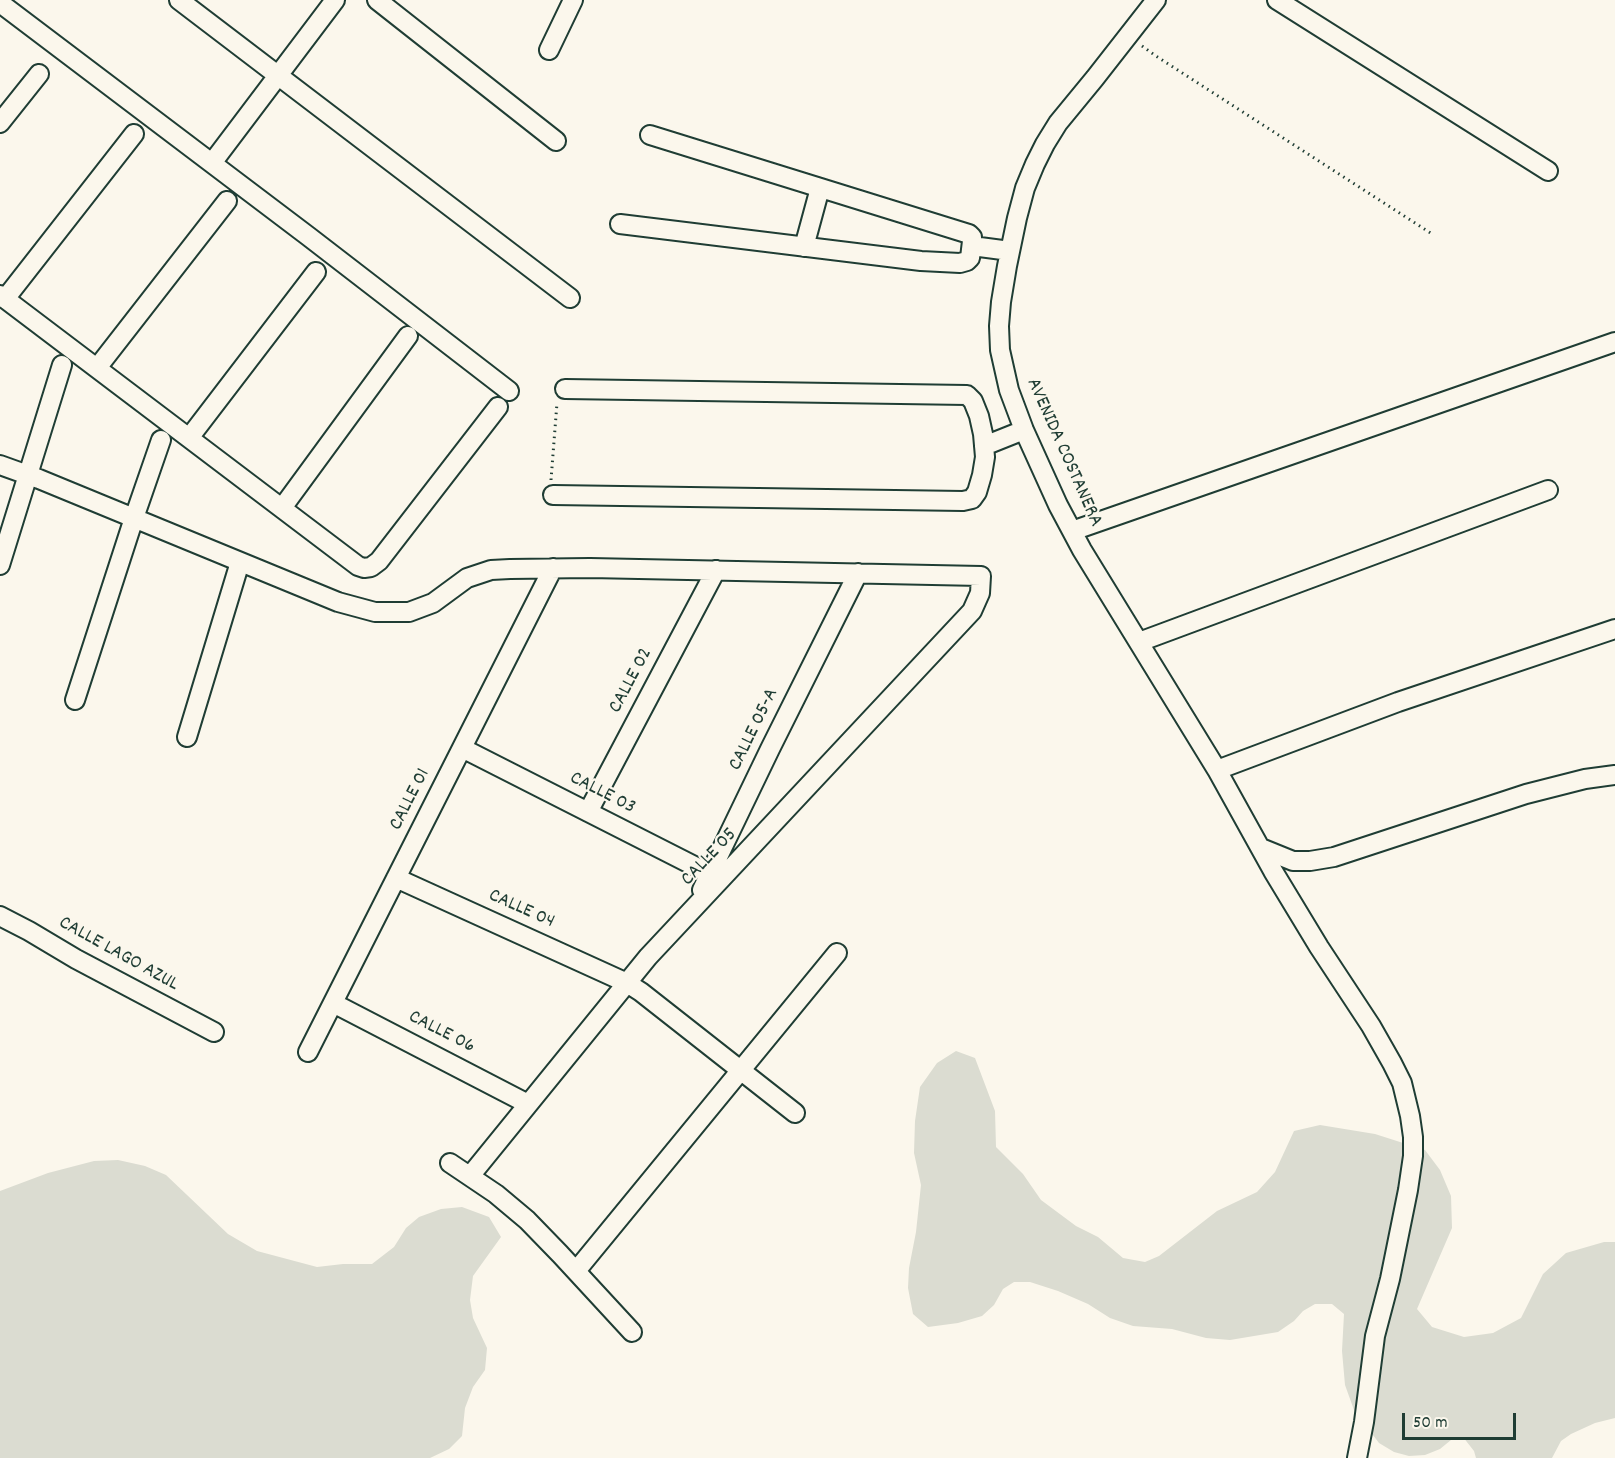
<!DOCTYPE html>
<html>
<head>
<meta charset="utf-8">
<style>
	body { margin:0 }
	#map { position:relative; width:1615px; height:1458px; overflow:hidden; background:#fbf7ec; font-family:Dekko,sans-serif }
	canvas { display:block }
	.scale { position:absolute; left:1402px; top:1413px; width:114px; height:27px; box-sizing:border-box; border:3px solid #1f3d34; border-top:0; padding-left:8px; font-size:18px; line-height:21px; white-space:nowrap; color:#1f3d34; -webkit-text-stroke:4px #fbf7ec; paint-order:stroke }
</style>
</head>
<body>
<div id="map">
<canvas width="1615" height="1458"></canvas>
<div class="scale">50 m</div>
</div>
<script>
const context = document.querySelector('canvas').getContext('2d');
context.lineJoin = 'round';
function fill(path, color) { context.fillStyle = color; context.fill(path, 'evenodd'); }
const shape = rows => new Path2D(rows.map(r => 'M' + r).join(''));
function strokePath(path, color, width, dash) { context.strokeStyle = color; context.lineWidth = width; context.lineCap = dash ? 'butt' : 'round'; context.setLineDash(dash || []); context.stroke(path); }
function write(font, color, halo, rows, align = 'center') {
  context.font = font + ' Dekko,sans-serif'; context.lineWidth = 4.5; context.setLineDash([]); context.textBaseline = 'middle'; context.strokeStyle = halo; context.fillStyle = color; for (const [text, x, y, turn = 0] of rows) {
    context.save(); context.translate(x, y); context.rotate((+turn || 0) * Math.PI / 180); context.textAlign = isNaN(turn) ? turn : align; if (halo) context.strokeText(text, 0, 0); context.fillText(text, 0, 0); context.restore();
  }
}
fill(shape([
	[956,1051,975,1058,995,1111,996,1147,1023,1174,1041,1200,1076,1226,1098,1237,1123,1258,1145,1262,1159,1256,1217,1211,1257,1192,1275,1172,1294,1131,1320,1125,1375,1134,1425,1150,1440,1170,1451,1196,1452,1228,1417,1309,1432,1327,1464,1337,1493,1333,1521,1318,1543,1274,1566,1253,1604,1242,1615,1242,1615,1418,1595,1423,1571,1434,1561,1441,1552,1458,1476,1458,1474,1451,1463,1437,1451,1440,1440,1449,1425,1455,1409,1456,1394,1452,1379,1443,1354,1410,1345,1385,1342,1351,1344,1314,1332,1304,1315,1304,1303,1311,1294,1321,1278,1332,1230,1340,1206,1338,1172,1329,1133,1326,1110,1318,1088,1304,1058,1291,1030,1282,1014,1282,1003,1289,994,1305,982,1316,958,1323,928,1327,913,1314,908,1288,909,1268,916,1232,921,1185,914,1153,915,1121,920,1087,937,1063],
	[118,1160,145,1166,166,1175,228,1234,257,1251,317,1267,343,1264,372,1264,394,1247,406,1228,419,1217,441,1209,462,1207,489,1217,501,1237,473,1276,470,1300,473,1318,487,1348,485,1370,473,1387,465,1408,462,1436,449,1449,430,1458,0,1458,0,1191,48,1173,94,1161]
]), '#dbdcd1');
const minor = shape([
	[179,0,570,298],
	[377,0,556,141],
	[1156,0,1095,78,1058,123,1045,144,1035,164,1025,188,1017,218,1007,266,1001,302,999,326,1000,350,1009,390,1024,430,1058,505,1082,550,1217,770,1273,871,1319,947,1371,1026,1392,1063,1402,1083,1410,1116,1413,1137,1413,1156,1408,1190,1390,1279,1375,1336,1364,1422,1357,1458],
	[1277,0,1548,171],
	[0,3,308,236,509,391],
	[549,50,573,0],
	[0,123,39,74],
	[212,163,335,0],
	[620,224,921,261,960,263,967,261,970,258,972,241,972,237,969,234,650,135],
	[972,246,1010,251],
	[804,247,820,188],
	[0,295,358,566,364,568,371,567,379,561,498,407],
	[5,299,134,134],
	[97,368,227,201],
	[189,438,316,272],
	[984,446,1024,430],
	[0,465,39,479,338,602,375,612,409,612,433,603,467,578,491,570,510,569,590,568,981,576,980,593,972,611,648,957,470,1176],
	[553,495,963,501,972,499,977,492,982,475,985,457,983,434,979,416,973,401,967,395,565,389],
	[282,508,408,336],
	[1072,531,1615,342],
	[0,565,62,365],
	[1139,642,1548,490],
	[75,700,134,518,161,440],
	[187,737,240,562],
	[462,748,720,879],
	[1217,770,1398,702,1615,629],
	[588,812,716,570],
	[1261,848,1293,861,1310,861,1334,857,1526,794,1585,779,1615,775],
	[396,878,627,983,641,992,795,1113],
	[702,890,770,749,858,573],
	[0,916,29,931,76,959,214,1032],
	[333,1003,528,1104],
	[308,1052,553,568],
	[450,1163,496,1194,527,1220,560,1254,632,1332],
	[576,1271,837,953]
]);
strokePath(minor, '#1f3d34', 22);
strokePath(shape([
	[1142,46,1156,56,1432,234],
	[551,480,557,403]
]), '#1f3d34', 3, [1.5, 4.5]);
strokePath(minor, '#fbf7ec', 18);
write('20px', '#1f3d34', '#fbf7ec', [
	["AVENIDA COSTANERA",1063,453,66],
	["CALLE 02",632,681,-62],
	["CALLE 05-A",755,730,-64],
	["CALLE 03",602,794,27],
	["CALLE 01",411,800,-63],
	["CALLE 05",710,858,-47],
	["CALLE 04",521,910,24],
	["CALLE LAGO AZUL",118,955,29],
	["CALLE 06",441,1033,27]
]);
</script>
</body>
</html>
